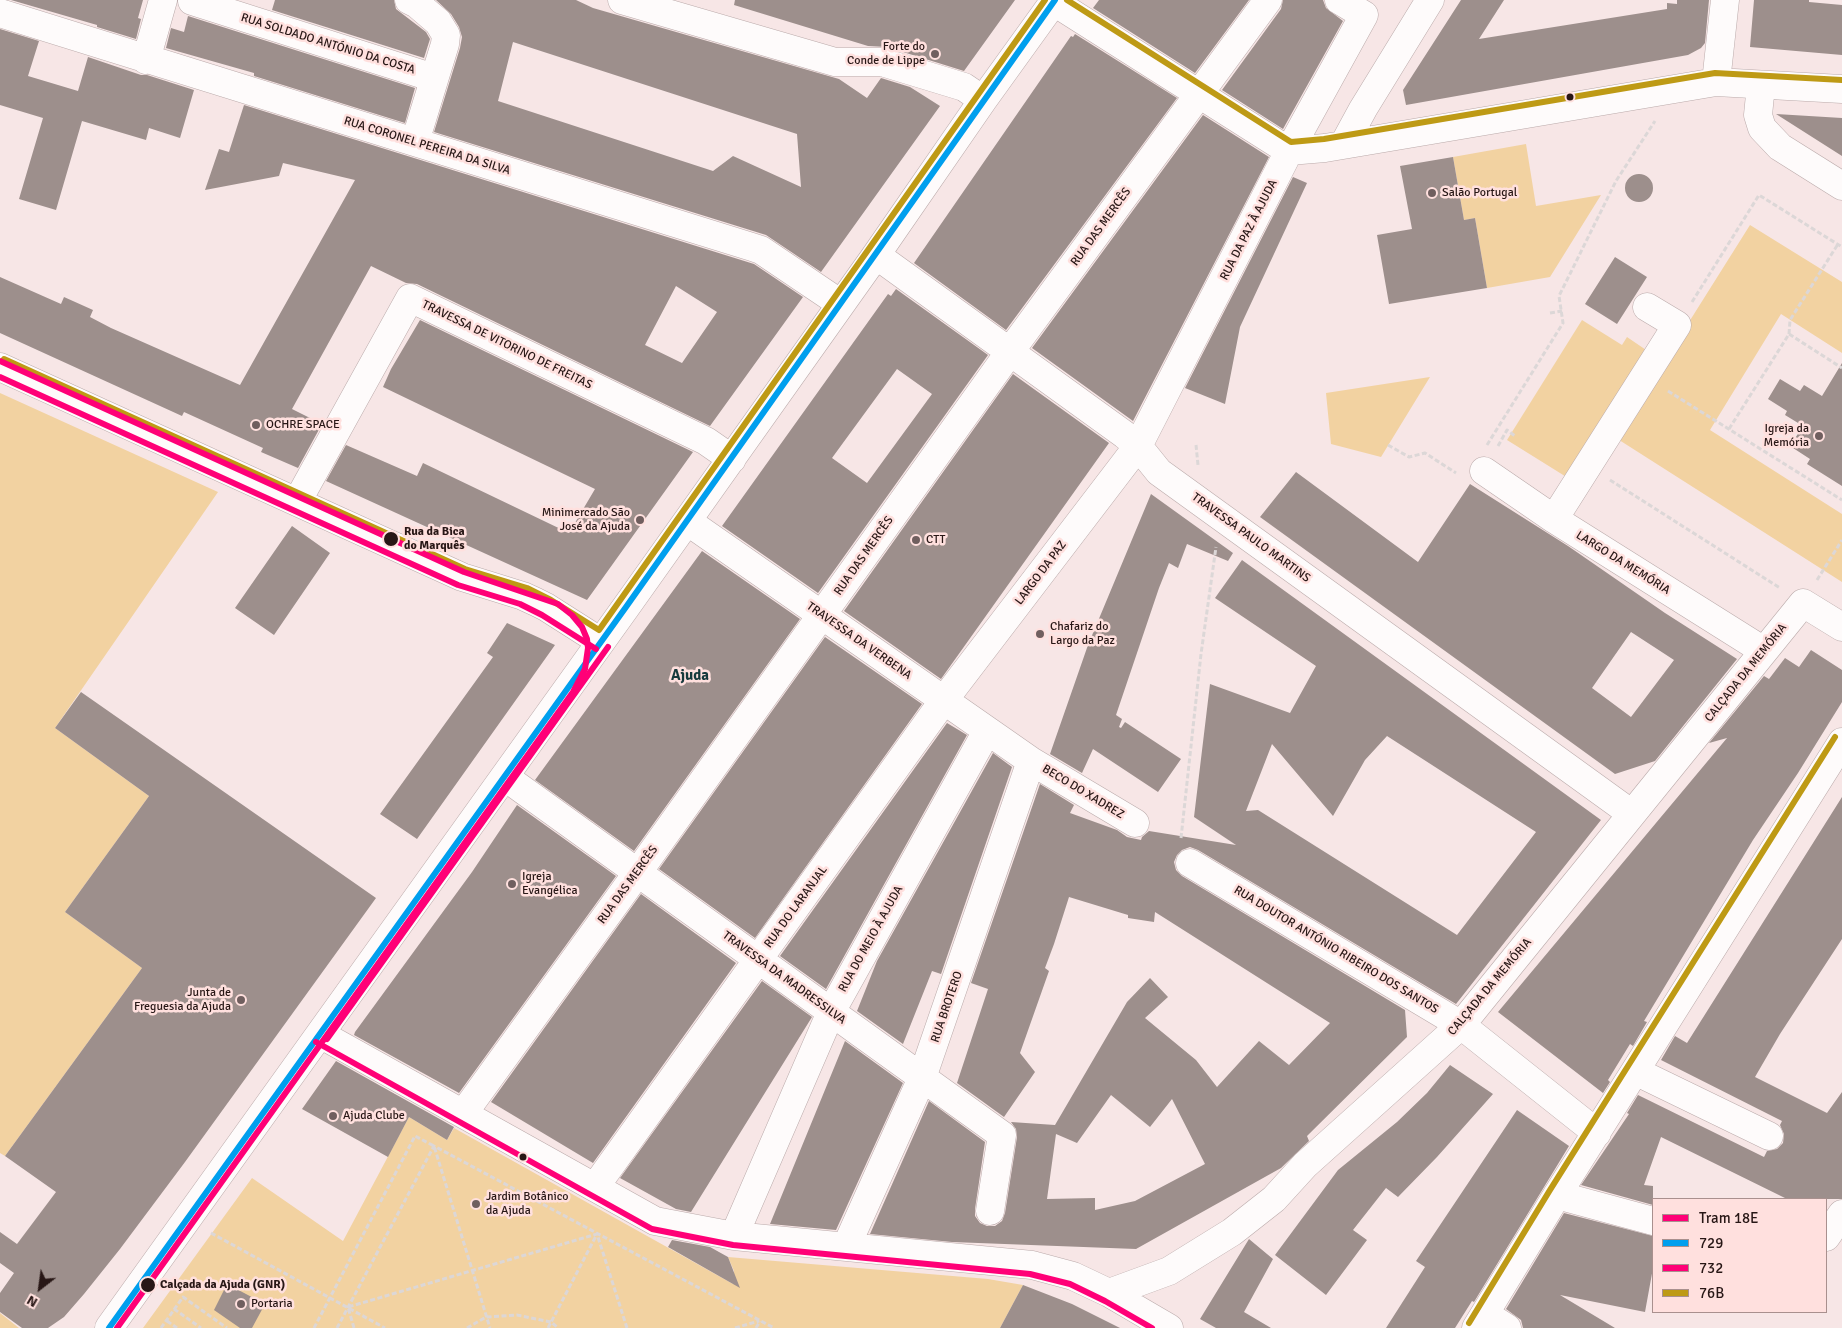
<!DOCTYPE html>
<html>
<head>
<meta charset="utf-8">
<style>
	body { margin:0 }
	#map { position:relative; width:1842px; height:1328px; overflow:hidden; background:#f7e6e6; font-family:Signika,sans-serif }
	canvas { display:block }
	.legend { position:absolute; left:1652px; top:1198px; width:175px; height:115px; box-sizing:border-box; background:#ffe0de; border:1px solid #a9908e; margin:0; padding:6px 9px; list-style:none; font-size:15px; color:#281716 }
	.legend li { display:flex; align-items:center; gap:10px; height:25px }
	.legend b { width:25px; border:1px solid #a9908e }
	.north { position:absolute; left:15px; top:1263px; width:50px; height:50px; -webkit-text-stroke:4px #ffe0de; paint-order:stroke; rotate:210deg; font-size:14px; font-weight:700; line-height:20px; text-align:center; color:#281716 }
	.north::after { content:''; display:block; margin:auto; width:18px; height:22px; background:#281716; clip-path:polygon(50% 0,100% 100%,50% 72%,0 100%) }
</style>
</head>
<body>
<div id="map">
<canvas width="1842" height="1328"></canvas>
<ul class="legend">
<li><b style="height:6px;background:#f07"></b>Tram 18E</li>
<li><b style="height:6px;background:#009fee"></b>729</li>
<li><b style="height:6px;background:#f07"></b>732</li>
<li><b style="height:6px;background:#be9a15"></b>76B</li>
</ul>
<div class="north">N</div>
</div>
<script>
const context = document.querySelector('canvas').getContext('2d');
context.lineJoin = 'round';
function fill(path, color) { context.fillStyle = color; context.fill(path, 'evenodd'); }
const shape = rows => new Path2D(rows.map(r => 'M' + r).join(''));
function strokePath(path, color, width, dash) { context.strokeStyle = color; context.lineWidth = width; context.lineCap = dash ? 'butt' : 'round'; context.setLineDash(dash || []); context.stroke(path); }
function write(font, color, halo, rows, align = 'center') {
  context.font = font + ' Signika,sans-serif'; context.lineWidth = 5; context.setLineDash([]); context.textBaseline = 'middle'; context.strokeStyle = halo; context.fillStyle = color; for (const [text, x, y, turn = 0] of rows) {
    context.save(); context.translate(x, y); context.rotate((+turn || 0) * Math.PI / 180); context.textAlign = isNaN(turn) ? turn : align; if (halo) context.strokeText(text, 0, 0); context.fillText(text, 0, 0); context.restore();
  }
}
fill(shape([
	[1526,144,1536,206,1601,195,1550,277,1487,288,1475,218,1464,220,1453,157],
	[1750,225,1842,282,1842,353,1781,314,1710,430,1842,514,1842,582,1616,438],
	[1582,320,1622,345,1627,337,1649,352,1568,478,1507,440],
	[1430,377,1381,457,1331,444,1326,393],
	[0,393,218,492,55,728,149,796,65,912,142,968,5,1156,0,1153],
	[409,1117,447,1140,454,1128,733,1284,734,1271,728,1257,988,1279,1023,1285,1000,1328,143,1328,252,1178,343,1241],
	[0,1313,19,1328,0,1328]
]), '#f2d2a1');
fill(shape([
	[11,0,143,0,138,18,141,19,136,39,97,27,97,25],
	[275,0,394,0,396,9,426,32,430,39,424,58,272,10],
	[436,0,576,0,593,8,839,79,867,98,881,78,910,87,940,106,821,272,766,235,434,132,460,48,462,37,459,27,451,14],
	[513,42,797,134,801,187,733,156,713,171,498,101],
	[735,0,1015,0,964,71,887,47,868,46,734,5],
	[1099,0,1249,0,1195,73,1093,8],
	[1283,0,1323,0,1326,8,1343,21,1283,129,1222,90,1281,9],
	[1461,0,1504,0,1479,39,1667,9,1667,3,1677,4,1677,0,1709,0,1705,43,1701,48,1688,55,1406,105,1403,90],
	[1754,0,1809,0,1809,2,1842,5,1842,55,1750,47],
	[188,16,415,88,405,123,254,76,254,73,166,48,171,28,184,32],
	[0,29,39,41,28,76,78,91,88,57,141,75,147,75,194,90,180,138,149,128,146,140,82,121,56,210,19,199,43,118,0,105],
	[1075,34,1177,98,1006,330,914,263,1071,36,1073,37],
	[244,105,754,264,803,297,710,426,417,284,406,283,371,266,292,409,322,424,298,468,261,452,263,448,184,412,182,416,0,333,0,277,61,304,64,297,93,310,90,317,111,328,240,385,355,180,283,163,279,176,205,190,219,149,229,152],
	[676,286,717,312,682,363,645,345],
	[1776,114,1842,118,1842,156],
	[1203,115,1269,157,1133,421,1032,348],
	[1453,157,1464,220,1475,218,1487,288,1389,304,1377,235,1412,229,1400,166],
	'1625 188a14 14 0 1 1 28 0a14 14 0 1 1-28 0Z',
	[1293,177,1307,183,1240,327,1225,404,1185,388],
	[1615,257,1647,277,1617,324,1585,304],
	[896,289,988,355,818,593,722,526,888,294,891,296],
	[897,369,932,394,867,483,832,458],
	[420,320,693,452,587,600,326,481,346,445,417,476,423,463,569,533,595,489,383,387,391,369],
	[1842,363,1842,486,1807,464,1810,459,1790,446,1803,426,1785,415,1787,411,1768,399,1780,379,1800,391,1804,385,1822,396],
	[1013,374,1109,443,941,679,844,611],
	[1296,472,1418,562,1470,484,1568,546,1665,613,1737,659,1655,761,1615,774,1260,517],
	[1631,632,1674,660,1631,717,1592,688],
	[1151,494,1233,553,1228,561,1187,544,1178,568,1169,563,1159,588,1116,715,1122,719,1119,727,1121,728,1125,722,1181,759,1158,792,1093,749,1082,773,1050,754,1088,645],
	[292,526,330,553,274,635,235,608],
	[702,551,800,619,634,851,535,780],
	[1242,560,1601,820,1456,1004,1198,850,1190,847,1182,850,1177,855,1174,862,1176,870,1182,876,1405,1010,1407,1037,1307,1136,1309,1141,1281,1168,1136,1249,952,1242,870,1234,929,1101,985,1142,975,1209,975,1216,980,1223,987,1226,995,1226,1002,1221,1005,1213,1017,1137,1016,1129,1011,1122,1055,1125,1127,1002,1150,978,1168,997,1145,1018,1196,1060,1217,1087,1259,1041,1289,1065,1330,1023,1155,912,1154,922,1128,918,1128,915,1069,897,1054,944,1045,968,1049,971,1020,1053,1035,1072,1004,1117,957,1083,988,989,971,983,1040,784,1074,805,1070,813,1117,830,1127,837,1141,840,1142,837,1149,831,1236,845,1194,817,1210,684,1290,713,1316,666,1215,598],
	[1387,736,1536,832,1457,935,1258,810,1246,811,1272,744,1333,816,1365,760],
	[1111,1095,1150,1127,1172,1099,1205,1164,1135,1201,1095,1210,1095,1198,1047,1199,1056,1134,1077,1143],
	[507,623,555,645,417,839,380,814,493,657,487,653],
	[825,637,922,704,755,938,659,869],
	[1811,650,1842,670,1842,702,1798,773,1753,840,1644,1021,1647,1022,1633,1046,1630,1044,1608,1080,1610,1082,1603,1093,1498,1012,1727,738,1709,743,1764,676,1769,679,1785,658,1799,667],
	[81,692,376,898,185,1162,120,1249,84,1294,64,1317,48,1328,22,1328,0,1312,0,1293,14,1273,0,1263,0,1232,17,1244,56,1192,5,1156,142,968,65,912,149,796,55,728],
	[947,723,967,735,826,989,780,956],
	[993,753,1012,767,941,974,932,971,903,1044,857,1011,877,961],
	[1842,797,1842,939,1780,1034,1755,1077,1827,1113,1842,1092,1842,1199,1787,1199,1661,1137,1644,1185,1653,1186,1653,1205,1581,1185,1629,1114,1627,1113,1638,1095,1764,1157,1767,1151,1777,1149,1783,1143,1784,1134,1780,1125,1782,1121,1661,1060,1675,1036,1687,1043],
	[517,805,616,876,459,1093,354,1035,355,1032,472,872],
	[641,894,736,963,593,1163,491,1102],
	[762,981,812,1017,691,1212,676,1209,620,1178],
	[845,1041,903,1083,836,1230,770,1224],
	[336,1061,454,1127,447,1140,409,1117,388,1157,302,1109],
	[1450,1065,1493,1094,1437,1157,1398,1197,1386,1188,1353,1230,1367,1240,1326,1295,1275,1255,1338,1170,1397,1122,1427,1093],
	[1517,1110,1569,1146,1474,1302,1472,1301,1455,1328,1386,1328,1425,1267,1416,1261],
	[1564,1213,1653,1236,1653,1268,1645,1312,1560,1295,1615,1328,1523,1328,1521,1320,1506,1309],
	[1249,1239,1273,1259,1244,1312,1271,1328,1216,1328,1200,1319],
	[672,1240,710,1247,728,1257,740,1288,668,1247],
	[227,1284,265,1304,252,1328,240,1328,214,1310],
	[1023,1285,1072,1304,1120,1328,1000,1328]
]), '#9d8f8c');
const minor = shape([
	[409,0,417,4,438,22,446,35,445,44,415,142],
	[622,0,835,62,882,62,964,87,983,100],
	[192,1,434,78],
	[1054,2,1289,151,1325,148,1716,82,1842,89],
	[0,13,752,247,761,250,841,304],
	[146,60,163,0],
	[1716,82,1725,0],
	[1761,85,1758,115,1762,128,1780,147,1842,186],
	[1344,144,1363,109,1430,0],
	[876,255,1125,435,1138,446,1159,472,1632,814],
	[0,367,462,577,523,596,536,602,546,607,601,642],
	[1484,471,1554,519,1764,651],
	[297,502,410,298,706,441,732,459],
	[1554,519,1677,325,1647,307],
	[687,521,1031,761,1135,823],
	[505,777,1002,1135,990,1211],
	[1190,863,1461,1025,1597,1133],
	[320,1034,655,1221,734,1236,1032,1265,1073,1276,1109,1293,1169,1328],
	[1635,1071,1769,1136],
	[463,1114,638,872,1014,346,1268,0],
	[595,1187,944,700,1138,446,1289,151,1364,15,1339,0],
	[1557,1195,1653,1221],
	[734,1236,831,1012,987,731],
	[1826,1237,1842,1214],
	[846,1247,922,1078,1031,761],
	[1109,1293,1169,1271,1232,1232,1274,1199,1305,1165,1461,1025,1803,603,1842,627],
	[1485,1314,1507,1328],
	[109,1328,626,607,876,255,983,100,1055,0],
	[1476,1328,1557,1195,1842,742]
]);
strokePath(minor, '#baaaaa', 29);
strokePath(shape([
	[1692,302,1759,195,1842,247],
	[1550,313,1562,311],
	[1789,334,1790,320,1838,244],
	[1668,391,1842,500],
	[1729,429,1789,334,1842,368],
	[1196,445,1198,465],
	[1388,445,1409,457,1425,453,1456,473],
	[1487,445,1563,323,1559,296,1616,181,1655,121],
	[1498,446,1507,430,1515,436],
	[1610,480,1780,588],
	[1817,580,1842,540],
	[1181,838,1201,654,1216,547],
	[211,1233,385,1328],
	[174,1309,201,1328],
	[167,1321,177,1328],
	[161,1328,183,1297,227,1328],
	[314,1328,415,1136,434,1146,490,1328],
	[337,1328,434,1146,774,1328],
	[354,1328,348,1307,597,1234,627,1328],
	[467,1328,486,1317,517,1315,551,1322,558,1328],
	[548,1328,597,1234],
	[735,1328,759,1321],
	[756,1328,760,1321]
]), '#dcd7d7', 3, [5, 2.5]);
strokePath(minor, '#fefbfb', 28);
strokePath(shape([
	[109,1328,626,607,1055,0]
]), '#009fee', 6);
strokePath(shape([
	[0,377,458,585,520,604,542,615,596,649],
	[327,1039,608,647],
	[316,1042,652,1229,733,1245,1030,1274,1070,1284,1105,1301,1152,1328]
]), '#f07', 6);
strokePath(shape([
	[1067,0,1291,142,1324,139,1715,73,1842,80],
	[4,359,465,569,527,588,551,600,599,630,1045,0],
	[1469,1323,1550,1190,1835,737]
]), '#be9a15', 6);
strokePath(shape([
	[0,361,464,572,558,604,572,615,582,627,587,639,588,648,585,669,573,692,117,1328]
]), '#f07', 6);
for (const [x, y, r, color] of [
	[935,54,5,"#705f5f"],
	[1570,97,4.5,"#281716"],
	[1432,193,5,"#705f5f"],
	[256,425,5,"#705f5f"],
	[1819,436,5,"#705f5f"],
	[640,520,5,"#705f5f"],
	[391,539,8,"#281716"],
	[916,540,5,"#705f5f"],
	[1040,634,5,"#705f5f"],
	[512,884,5,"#705f5f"],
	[241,1000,5,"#705f5f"],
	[333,1116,5,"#705f5f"],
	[523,1157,4.5,"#281716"],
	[476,1204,5,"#705f5f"],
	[148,1285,8,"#281716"],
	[241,1304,5,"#705f5f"]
]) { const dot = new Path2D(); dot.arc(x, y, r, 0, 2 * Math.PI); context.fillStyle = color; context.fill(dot); strokePath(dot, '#ffe0de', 2); }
write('12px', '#281716', '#ffe0de', [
	["RUA SOLDADO ANTÓNIO DA COSTA",328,44,17],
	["RUA CORONEL PEREIRA DA SILVA",427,146,17],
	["RUA DAS MERCÊS",1101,227,-54],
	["RUA DA PAZ À AJUDA",1249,230,-63],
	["TRAVESSA DE VITORINO DE FREITAS",507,345,26],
	["TRAVESSA PAULO MARTINS",1251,538,36],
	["RUA DAS MERCÊS",864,556,-55],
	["LARGO DA MEMÓRIA",1623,563,32],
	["LARGO DA PAZ",1041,573,-53],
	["TRAVESSA DA VERBENA",859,641,35],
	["CALÇADA DA MEMÓRIA",1746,673,-51],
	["BECO DO XADREZ",1083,792,31],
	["RUA DAS MERCÊS",628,885,-54],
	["RUA DO LARANJAL",796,907,-54],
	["RUA DO MEIO À AJUDA",871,939,-61],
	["RUA DOUTOR ANTÓNIO RIBEIRO DOS SANTOS",1336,950,31],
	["TRAVESSA DA MADRESSILVA",784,978,36],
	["CALÇADA DA MEMÓRIA",1490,987,-50],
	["RUA BROTERO",947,1007,-71]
]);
write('12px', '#281716', '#ffe0de', [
	["Forte do",925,47,"right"],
	["Conde de Lippe",925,61,"right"],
	["Salão Portugal",1442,193],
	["OCHRE SPACE",266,425],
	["Igreja da",1809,429,"right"],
	["Memória",1809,443,"right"],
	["Minimercado São",630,513,"right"],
	["José da Ajuda",630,527,"right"],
	["CTT",926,540],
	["Chafariz do",1050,627],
	["Largo da Paz",1050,641],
	["Igreja",522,877],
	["Evangélica",522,891],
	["Junta de",231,993,"right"],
	["Freguesia da Ajuda",231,1007,"right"],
	["Ajuda Clube",343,1116],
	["Jardim Botânico",486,1197],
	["da Ajuda",486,1211],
	["Portaria",251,1304]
], 'left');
write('bold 12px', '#281716', '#ffe0de', [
	["Rua da Bica",404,532],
	["do Marquês",404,546],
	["Calçada da Ajuda (GNR)",160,1285]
], 'left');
write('bold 15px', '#16393c', '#ffe0de', [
	["Ajuda",690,676]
]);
</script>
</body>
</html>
